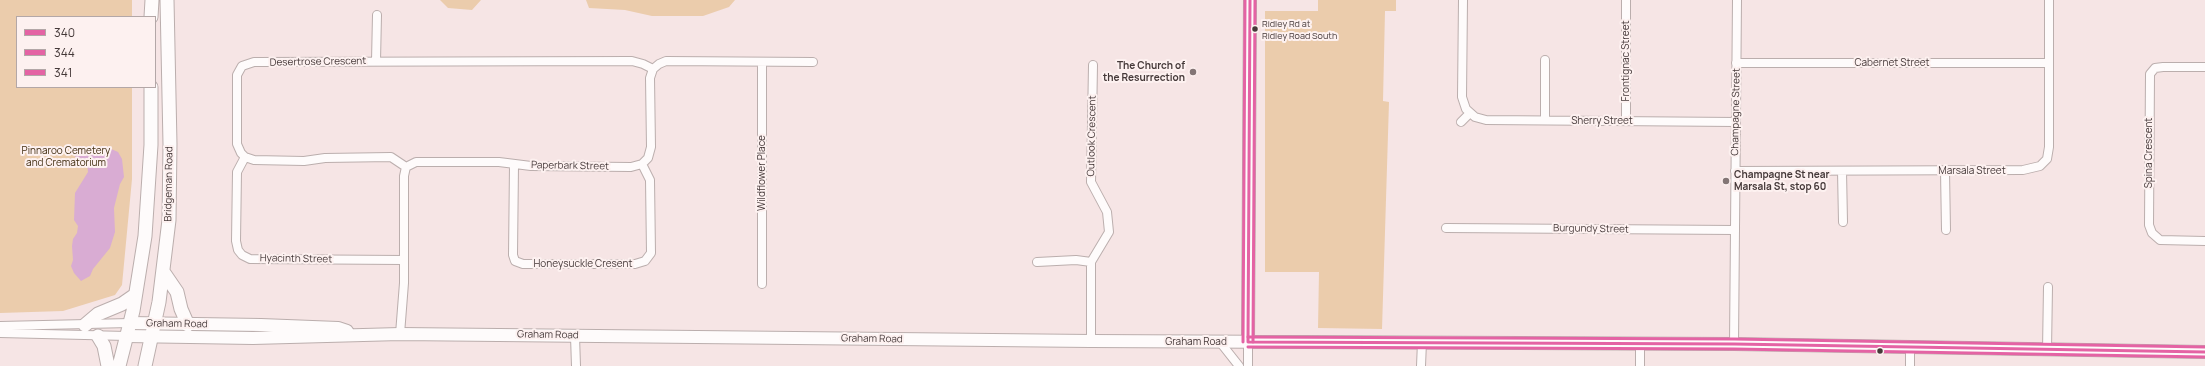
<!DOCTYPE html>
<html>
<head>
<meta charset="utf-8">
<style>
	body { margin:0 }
	#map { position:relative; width:2205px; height:366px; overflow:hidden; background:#f6e5e5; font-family:Manrope,sans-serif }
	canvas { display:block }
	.legend { position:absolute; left:16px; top:16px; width:140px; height:72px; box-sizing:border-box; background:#fdf1f0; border:1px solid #b3a7a7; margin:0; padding:5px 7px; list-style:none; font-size:12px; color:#453939 }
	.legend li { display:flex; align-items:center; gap:8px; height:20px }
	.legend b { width:20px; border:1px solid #b3a7a7 }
</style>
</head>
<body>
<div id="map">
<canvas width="2205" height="366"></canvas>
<ul class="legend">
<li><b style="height:5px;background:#e463a4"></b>340</li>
<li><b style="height:5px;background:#e463a4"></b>344</li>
<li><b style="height:5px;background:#e463a4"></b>341</li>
</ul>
</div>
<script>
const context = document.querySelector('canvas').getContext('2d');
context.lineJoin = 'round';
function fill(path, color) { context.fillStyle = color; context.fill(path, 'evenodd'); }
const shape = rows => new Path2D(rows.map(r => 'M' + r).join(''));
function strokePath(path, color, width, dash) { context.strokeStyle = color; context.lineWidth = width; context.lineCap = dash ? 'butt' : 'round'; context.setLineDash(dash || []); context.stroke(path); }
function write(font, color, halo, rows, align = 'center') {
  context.font = font + ' Manrope,sans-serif'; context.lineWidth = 4; context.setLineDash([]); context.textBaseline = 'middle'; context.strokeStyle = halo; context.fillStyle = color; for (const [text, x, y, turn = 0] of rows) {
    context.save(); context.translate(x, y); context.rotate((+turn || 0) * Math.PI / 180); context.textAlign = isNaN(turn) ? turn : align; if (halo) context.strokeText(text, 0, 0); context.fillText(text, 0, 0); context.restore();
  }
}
fill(shape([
	[0,0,132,0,132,17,17,17,17,87,132,87,132,179,122,285,115,295,63,311,0,313],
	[440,0,481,0,472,10,448,8],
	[586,0,735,0,729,7,703,16,652,16,625,10,589,8],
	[1318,0,1396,0,1396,11,1385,11,1383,101,1389,102,1382,329,1318,328,1319,272,1265,272,1265,11,1318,11]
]), '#ebccac');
fill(shape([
	[83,147,109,148,118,152,122,159,124,177,120,184,114,208,115,232,110,248,93,269,90,276,81,281,74,273,71,266,73,260,72,246,73,239,77,233,78,226,74,220,75,193,88,172,87,163,75,157,79,148]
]), '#d9acd3');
const street = shape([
	[1463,0,1462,97,1466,109,1475,117,1486,120,1736,122],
	[376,61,377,15],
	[762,62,762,284],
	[1736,63,2048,63],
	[2205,67,2163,67,2155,68,2150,74,2149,225,2152,233,2160,240,2205,241],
	[1545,120,1545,60],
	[1626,121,1626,0],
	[1461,122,1470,113],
	[245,157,237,172,236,241,238,250,242,255,250,259,404,260],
	[514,165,513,255,515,261,523,264,635,264,645,261,651,253,650,180,642,164],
	[406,167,391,157,325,158,304,161,254,160,245,157,241,153,237,144,237,75,242,66,254,62,632,61,643,64,653,69],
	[1735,171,2023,170,2040,166,2047,159,2049,147,2049,0],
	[1842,171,1843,222],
	[1945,171,1946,230],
	[1446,228,1735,230],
	[1037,262,1076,260,1091,262],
	[0,326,130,323],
	[0,333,127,336],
	[400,334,404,283,404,176,406,167,416,162,499,162,531,166,631,167,642,164,648,158,651,147,650,78,653,69,659,64,666,61,813,62],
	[575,336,576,366],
	[1091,341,1091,262,1109,232,1107,212,1091,182,1093,65],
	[1220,342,1239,366],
	[1248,342,1248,366],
	[1640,344,1640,366],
	[1734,344,1737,0],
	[2047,350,2048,287],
	[1421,366,1422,342],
	[1910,366,1910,348]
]);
const secondary = shape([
	[130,323,261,325,338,328,347,331],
	[127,336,253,338,400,334,1091,341,1734,344,2205,352],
	[1248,342,1250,0]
]);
const primary = shape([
	[151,17,152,0],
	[164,273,177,292,181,309,188,325],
	[85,325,98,314,122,304,135,295],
	[98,336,104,346,108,366],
	[119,366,133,311,145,236,151,145,151,87],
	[145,366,159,302,169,220,170,144,167,0]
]);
strokePath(street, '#bbaead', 10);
strokePath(secondary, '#bbaead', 14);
strokePath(primary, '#bbaead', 15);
strokePath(street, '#fefbfb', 8);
strokePath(secondary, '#fefbfb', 12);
strokePath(primary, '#fefbfb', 13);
strokePath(shape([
	[1248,342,1734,344,2205,352],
	[1248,342,1250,0]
]), '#e463a4', 3);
strokePath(shape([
	[1253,342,1255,0],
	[1248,347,1734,349,2205,357]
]), '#e463a4', 3);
strokePath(shape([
	[1248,337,1734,339,2205,347],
	[1243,342,1245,0]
]), '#e463a4', 3);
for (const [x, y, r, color] of [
	[1255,29,3.5,"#453939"],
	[1193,72,4,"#837575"],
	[1726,181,4,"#837575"],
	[1880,351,3.5,"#453939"]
]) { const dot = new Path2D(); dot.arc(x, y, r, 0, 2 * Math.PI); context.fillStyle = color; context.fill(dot); strokePath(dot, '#fdf1f0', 1.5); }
write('9px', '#453939', '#fdf1f0', [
	["Ridley Rd at",1262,24],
	["Ridley Road South",1262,36]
], 'left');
write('10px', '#453939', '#fdf1f0', [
	["Frontignac Street",1626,61,-90],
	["Desertrose Crescent",318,62,-1],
	["Cabernet Street",1892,63],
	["Champagne Street",1736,112,-89],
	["Sherry Street",1602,121],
	["Outlook Crescent",1092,136,-89],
	["Spina Crescent",2149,153,-90],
	["Paperbark Street",570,166,1],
	["Marsala Street",1972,171],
	["Wildflower Place",762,173,-90],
	["Bridgeman Road",169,184,-89],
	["Burgundy Street",1591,229,1],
	["Hyacinth Street",296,259,1],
	["Honeysuckle Cresent",583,264],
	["Graham Road",177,324,1],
	["Graham Road",548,335,1],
	["Graham Road",872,339,1],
	["Graham Road",1196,342]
]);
write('bold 10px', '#453939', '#fdf1f0', [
	["The Church of",1185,66],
	["the Resurrection",1185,78],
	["Champagne St near",1734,175,"left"],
	["Marsala St, stop 60",1734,187,"left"]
], 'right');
write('10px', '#412d10', '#fdf1f0', [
	["Pinnaroo Cemetery",66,151],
	["and Crematorium",66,163]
]);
</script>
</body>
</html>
